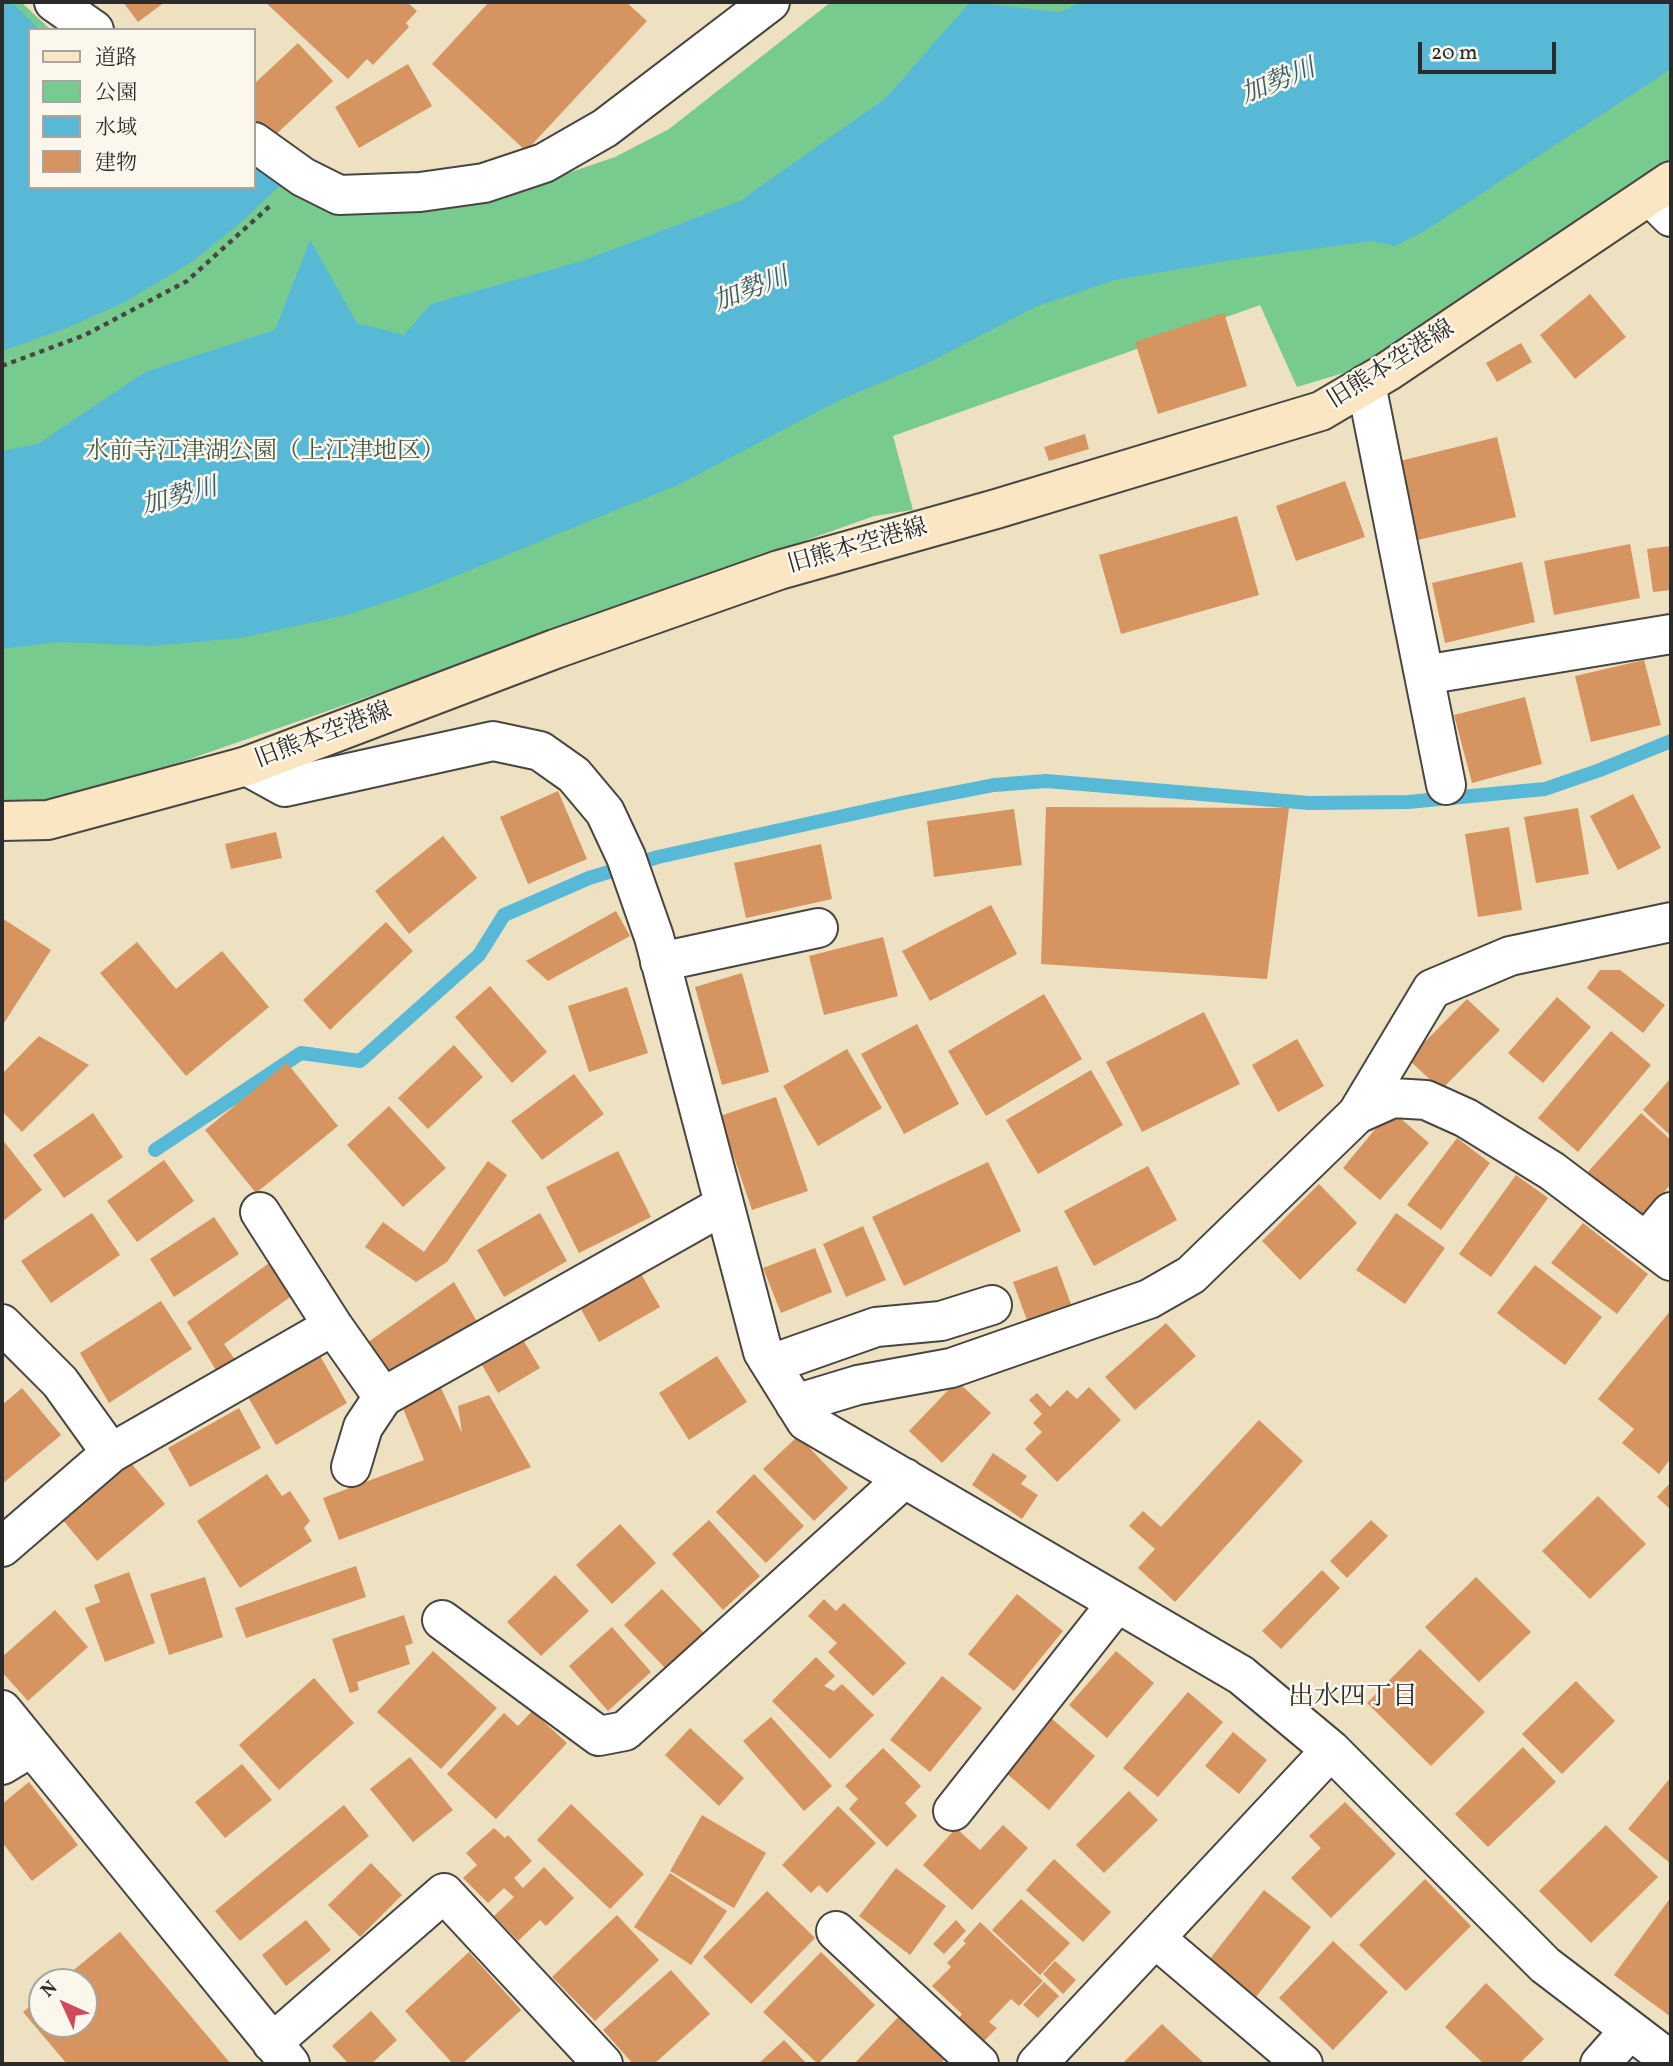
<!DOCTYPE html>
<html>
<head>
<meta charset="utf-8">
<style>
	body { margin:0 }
	#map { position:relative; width:1673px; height:2066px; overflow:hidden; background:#ede1c1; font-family:Vollkorn,"Noto Serif JP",serif }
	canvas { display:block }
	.frame { position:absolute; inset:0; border:4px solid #2b2b2b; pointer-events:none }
	.legend { position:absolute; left:28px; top:28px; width:228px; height:161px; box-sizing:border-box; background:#fbf7ec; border:2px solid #a8a59f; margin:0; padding:9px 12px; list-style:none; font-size:21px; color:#2b2b2b }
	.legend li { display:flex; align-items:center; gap:14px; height:35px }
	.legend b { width:35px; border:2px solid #a8a59f }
	.north { position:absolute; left:28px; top:1968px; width:70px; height:70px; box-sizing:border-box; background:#fbf7ec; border:2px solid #a8a59f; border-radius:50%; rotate:315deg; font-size:19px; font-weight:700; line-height:28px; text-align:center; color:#2b2b2b }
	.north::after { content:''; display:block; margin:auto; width:24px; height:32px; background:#d1495b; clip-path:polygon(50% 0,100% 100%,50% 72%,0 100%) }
	.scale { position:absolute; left:1418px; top:42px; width:138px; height:32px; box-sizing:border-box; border:4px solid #2b2b2b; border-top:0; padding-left:9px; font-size:21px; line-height:24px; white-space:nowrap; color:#2b2b2b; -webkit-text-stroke:5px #fbf7ec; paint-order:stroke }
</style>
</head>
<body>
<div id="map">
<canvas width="1673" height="2066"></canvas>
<div class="frame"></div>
<ul class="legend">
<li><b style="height:9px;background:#fbe6c4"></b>道路</li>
<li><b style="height:19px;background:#78cb8e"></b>公園</li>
<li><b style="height:19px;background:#58b9d7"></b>水域</li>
<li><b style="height:19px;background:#d59460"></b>建物</li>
</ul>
<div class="north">N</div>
<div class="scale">20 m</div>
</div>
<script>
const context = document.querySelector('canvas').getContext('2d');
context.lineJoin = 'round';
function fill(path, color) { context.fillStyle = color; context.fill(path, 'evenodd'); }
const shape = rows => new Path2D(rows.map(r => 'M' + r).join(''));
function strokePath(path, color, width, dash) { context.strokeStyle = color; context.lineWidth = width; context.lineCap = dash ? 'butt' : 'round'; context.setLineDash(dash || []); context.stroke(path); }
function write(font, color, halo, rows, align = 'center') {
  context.font = font + ' Vollkorn,"Noto Serif JP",serif'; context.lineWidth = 5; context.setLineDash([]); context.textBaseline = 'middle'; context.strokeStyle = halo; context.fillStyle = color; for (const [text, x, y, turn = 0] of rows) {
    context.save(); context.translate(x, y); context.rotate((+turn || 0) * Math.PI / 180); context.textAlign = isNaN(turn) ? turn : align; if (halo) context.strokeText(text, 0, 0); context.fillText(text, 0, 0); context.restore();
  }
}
fill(shape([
	[2,2,21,2,51,30,30,30,30,187,254,187,254,160,355,206,474,205,615,157,669,129,831,2,1671,2,1671,160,1390,359,1297,387,1260,305,893,436,913,510,874,516,379,693,121,783,2,814]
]), '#78cb8e');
fill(shape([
	[2,2,12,2,40,30,30,30,30,187,254,187,254,160,286,180,238,225,190,263,125,302,67,328,2,351],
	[970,2,1060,12,1081,2,1671,2,1671,69,1423,232,1395,246,1371,241,1232,260,1115,280,1035,307,926,364,842,399,680,484,419,591,347,615,240,638,152,646,59,642,2,649,2,451,38,444,145,372,275,330,310,240,357,323,404,335,431,304,585,260,740,201,886,98]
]), '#58b9d7');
strokePath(shape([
	[155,1150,301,1053,360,1061,479,955,504,915,589,878,658,857,902,803,994,785,1046,781,1309,803,1408,802,1545,789,1600,770,1671,741]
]), '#58b9d7', 14);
fill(shape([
	[123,2,165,2,138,22],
	[265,2,407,2,417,11,406,23,409,27,373,65,367,59,348,79],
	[489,2,626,2,647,21,526,151,432,64],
	[298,43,333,81,271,139,254,119,254,84],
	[408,64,432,106,359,148,335,107],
	[1590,294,1626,337,1575,379,1540,335],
	[1224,313,1247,386,1158,414,1135,342],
	[1521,343,1532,362,1497,382,1486,363],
	[1085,434,1089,449,1049,461,1044,447],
	[1497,437,1516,517,1418,540,1400,461],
	[1345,481,1365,537,1296,561,1276,506],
	[1237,516,1259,595,1121,634,1099,555],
	[1630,544,1640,598,1554,615,1544,561],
	[1671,546,1671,590,1653,592,1647,549],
	[1522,562,1535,622,1445,643,1432,583],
	[1644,660,1661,725,1591,742,1575,676],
	[1525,697,1542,764,1472,783,1454,715],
	[558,791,587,859,528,884,500,817],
	[1633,794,1661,848,1618,870,1590,816],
	[1046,807,1289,808,1267,979,1041,964],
	[1578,808,1589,874,1536,883,1524,817],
	[1014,809,1022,865,934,877,927,821],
	[1509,827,1522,910,1478,917,1465,834],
	[276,832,282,858,231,869,225,844],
	[443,836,477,878,409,934,375,891],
	[821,844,832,899,746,918,734,863],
	[991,905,1017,954,930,1001,902,951],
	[616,911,630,936,548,981,526,961],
	[2,918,51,950,2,1026],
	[386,922,413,951,330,1030,303,1000],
	[883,937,898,996,824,1015,809,956],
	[137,942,176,989,222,951,269,1007,186,1076,100,973],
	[1600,970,1620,970,1665,1005,1643,1033,1587,988],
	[742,973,769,1072,722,1085,695,987],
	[490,986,547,1052,512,1083,455,1017],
	[627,987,648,1053,589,1072,568,1006],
	[1044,994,1082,1059,986,1116,948,1051],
	[1557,997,1591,1027,1543,1083,1508,1053],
	[1467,999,1500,1030,1441,1090,1408,1059],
	[1204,1012,1240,1084,1142,1132,1106,1062],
	[917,1024,959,1104,904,1134,861,1054],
	[1611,1031,1651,1065,1578,1152,1538,1118],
	[39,1036,89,1065,22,1132,2,1111,2,1074],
	[1297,1039,1324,1086,1278,1112,1252,1065],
	[454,1045,483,1077,428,1129,398,1098],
	[847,1049,882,1108,818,1146,783,1086],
	[287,1063,338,1126,256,1193,205,1130],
	[1091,1070,1123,1125,1038,1174,1006,1120],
	[574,1074,604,1114,542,1160,511,1121],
	[1671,1078,1671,1136,1643,1110],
	[776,1097,808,1191,752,1210,720,1116],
	[389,1106,446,1168,403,1207,347,1145],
	[1391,1110,1429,1143,1380,1200,1343,1168],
	[93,1113,123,1157,64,1198,33,1155],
	[1641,1113,1671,1140,1671,1184,1639,1221,1586,1174],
	[1457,1138,1490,1163,1441,1230,1407,1205],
	[2,1139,42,1190,2,1222],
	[618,1151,651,1217,579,1253,546,1187],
	[164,1160,194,1201,137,1242,107,1201],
	[488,1161,507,1175,447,1262,416,1282,365,1247,383,1222,424,1252],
	[988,1162,1021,1231,904,1286,872,1217],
	[1148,1166,1177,1220,1094,1266,1064,1211],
	[1516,1175,1548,1198,1491,1277,1459,1254],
	[1319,1184,1357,1223,1300,1280,1262,1241],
	[92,1213,120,1255,51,1303,21,1261],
	[540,1213,567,1261,504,1297,477,1250],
	[1396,1213,1445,1248,1405,1304,1356,1270],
	[214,1217,239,1254,174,1297,150,1259],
	[1583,1223,1648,1274,1617,1314,1551,1263],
	[863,1226,886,1280,846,1297,823,1244],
	[815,1248,832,1292,781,1313,763,1268],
	[272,1261,296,1293,224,1344,236,1361,217,1372,187,1322],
	[636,1265,660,1307,599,1342,576,1300],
	[1535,1265,1602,1317,1565,1365,1497,1313],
	[1057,1266,1072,1307,1028,1323,1013,1282],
	[454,1282,479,1325,381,1380,361,1347],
	[161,1301,192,1349,109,1403,80,1353],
	[1671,1310,1671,1458,1659,1474,1622,1443,1634,1429,1598,1399],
	[1166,1323,1196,1356,1135,1410,1105,1377],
	[519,1333,540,1368,498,1393,478,1358],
	[320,1356,347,1403,276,1445,248,1397],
	[717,1356,747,1402,689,1440,659,1393],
	[957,1381,991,1413,942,1463,909,1431],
	[1089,1387,1121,1420,1057,1482,1025,1449,1042,1432,1033,1423,1042,1414,1029,1400,1037,1393,1050,1407,1067,1390,1077,1399],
	[22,1388,61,1435,2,1484,2,1405],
	[441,1388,462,1433,458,1406,489,1395,531,1467,339,1540,323,1498,424,1460,402,1406],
	[239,1408,261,1448,190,1487,168,1448],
	[1259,1420,1303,1461,1175,1602,1138,1568,1155,1549,1129,1526,1143,1511,1161,1527],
	[798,1436,848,1488,814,1521,763,1469],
	[993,1453,1027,1476,1021,1484,1038,1495,1022,1519,972,1485],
	[125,1456,165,1504,97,1561,57,1513],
	[267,1474,282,1496,290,1491,310,1521,304,1528,312,1541,240,1588,197,1521],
	[754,1474,804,1526,766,1563,716,1512],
	[1671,1482,1671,1510,1657,1497],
	[1598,1496,1646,1544,1590,1599,1542,1551],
	[709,1520,760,1576,723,1610,672,1554],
	[1371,1520,1388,1536,1347,1578,1330,1561],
	[620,1524,656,1563,612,1604,576,1565],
	[356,1566,366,1597,246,1638,235,1608],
	[1322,1570,1340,1588,1281,1649,1262,1631],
	[129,1572,155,1643,105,1662,85,1608,100,1602,94,1585],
	[555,1575,589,1611,541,1656,507,1622],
	[205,1577,223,1637,169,1655,150,1594],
	[1476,1577,1531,1632,1479,1682,1425,1627],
	[662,1589,704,1633,666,1669,624,1625],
	[1017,1594,1063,1631,1014,1691,968,1654],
	[824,1599,836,1611,844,1603,906,1663,873,1696,828,1652,837,1643,808,1616],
	[55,1610,88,1647,28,1701,2,1672,2,1657],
	[404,1615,413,1643,405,1646,410,1664,357,1682,359,1690,350,1693,332,1639],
	[612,1627,651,1672,608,1711,569,1666],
	[1420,1649,1485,1712,1431,1766,1367,1703],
	[433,1651,497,1708,441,1769,377,1712],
	[1116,1651,1154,1683,1107,1738,1069,1705],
	[816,1657,835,1676,824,1686,834,1691,842,1684,874,1715,830,1759,772,1701],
	[942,1676,982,1708,930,1772,890,1740],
	[314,1678,354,1723,279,1790,239,1745],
	[1576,1681,1615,1721,1562,1774,1522,1734],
	[1188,1692,1223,1722,1158,1797,1123,1768],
	[532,1711,567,1743,496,1819,447,1774,504,1713,518,1726],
	[771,1717,832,1786,804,1811,743,1741],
	[1051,1718,1095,1756,1049,1810,1005,1772],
	[690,1728,744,1778,719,1806,665,1755],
	[1233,1732,1267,1760,1239,1794,1205,1766],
	[1523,1747,1556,1782,1488,1847,1455,1814],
	[883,1748,921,1786,905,1803,917,1816,887,1847,849,1809,858,1799,845,1786],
	[410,1757,453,1810,413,1842,370,1789],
	[242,1764,272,1800,225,1838,195,1802],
	[1671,1777,1671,1862,1670,1863,1628,1829],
	[29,1782,78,1845,32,1881,2,1842,2,1804],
	[1129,1791,1158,1820,1104,1873,1076,1845],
	[1345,1802,1396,1854,1331,1918,1291,1878,1321,1848,1309,1836],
	[571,1804,644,1874,610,1909,537,1840],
	[344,1805,369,1836,240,1941,215,1911],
	[838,1806,876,1843,827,1893,819,1885,811,1893,782,1865],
	[702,1815,766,1853,734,1908,670,1871],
	[1003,1825,1028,1848,972,1910,923,1865,956,1828,980,1850],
	[1606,1825,1658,1877,1591,1943,1539,1891],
	[494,1828,505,1838,508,1835,532,1861,514,1878,523,1888,544,1867,574,1898,546,1926,540,1920,518,1941,494,1916,514,1897,504,1888,488,1903,463,1878,477,1865,466,1853],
	[1054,1859,1111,1912,1083,1942,1026,1890],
	[371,1863,402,1895,360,1937,328,1905],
	[896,1868,946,1906,910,1955,859,1916],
	[670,1873,727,1911,691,1965,634,1927],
	[1425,1879,1471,1926,1406,1991,1359,1945],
	[1264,1890,1311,1927,1256,1997,1209,1960],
	[767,1891,815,1938,751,2004,703,1957],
	[1671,1897,1671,2017,1614,1975],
	[1021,1899,1070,1943,1040,1975,992,1930],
	[617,1915,659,1960,595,2021,552,1977],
	[306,1920,331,1950,286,1986,262,1955],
	[956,1920,966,1931,944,1954,933,1944],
	[980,1922,1043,1981,1019,2006,1011,1999,989,2022,997,2028,982,2043,957,2020,962,2014,932,1986,951,1967,947,1963,966,1943,963,1941],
	[120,1932,231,2064,67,2064,23,2012,42,1996,42,2024,84,2024,84,1982,59,1982],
	[1333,1941,1388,1992,1333,2050,1279,1998],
	[469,1952,521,2010,462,2064,453,2064,405,2011],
	[821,1952,875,2005,818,2064,763,2012],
	[1055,1961,1076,1980,1063,1994,1043,1974],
	[671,1970,710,2014,654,2064,633,2064,603,2030],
	[1044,1982,1059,1996,1038,2018,1023,2005],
	[1486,1983,1544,2039,1519,2064,1484,2064,1445,2027],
	[371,2011,397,2040,371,2064,349,2064,332,2046],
	[902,2013,948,2056,940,2064,854,2064],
	[1162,2024,1205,2064,1122,2064],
	[784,2040,807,2064,758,2064]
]), '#d59460');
const street = shape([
	[54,2,94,30],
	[254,142,303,177,339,195,420,192,484,183,544,163,605,128,770,2],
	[1650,196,1671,217],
	[1366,384,1446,785],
	[1424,675,1671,634],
	[247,766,285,787,493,741,540,751,574,775,605,812,626,857,654,937,763,1352,806,1421,1241,1675,1331,1750,1545,1965,1671,2061],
	[660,962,818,928],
	[1357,1114,1432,989,1510,956,1671,922],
	[260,1212,333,1326,383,1397],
	[1646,1242,1671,1212],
	[2,1324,60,1382,111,1453],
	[771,1364,876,1327,941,1321,992,1305],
	[795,1404,858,1385,951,1368,1149,1299,1191,1275,1357,1114,1393,1098,1426,1100,1466,1118,1552,1171,1671,1261],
	[351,1467,363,1427,383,1397,724,1205],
	[2,1547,111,1453,333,1326],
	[442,1620,599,1736,625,1731,905,1478],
	[2,1710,290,2064],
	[2,1765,32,1747],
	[953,1811,1117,1603],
	[836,1931,979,2064],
	[1155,1938,1303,2064],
	[272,2043,444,1893,603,2064],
	[1037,2064,1331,1750],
	[1600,2064,1630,2030]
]);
const secondary = shape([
	[2,821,48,820,247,766,555,649,779,570,996,509,1321,411,1387,372,1671,181]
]);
strokePath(street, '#484642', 42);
strokePath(secondary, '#484642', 42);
strokePath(shape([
	[2,366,85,335,187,281,271,205]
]), '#484642', 4.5, [5, 5]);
strokePath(street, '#fff', 38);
strokePath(secondary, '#fbe6c4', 38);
write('24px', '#2b2b2b', '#fbf7ec', [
	["旧熊本空港線",1392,366,-32],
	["旧熊本空港線",858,548,-16],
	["旧熊本空港線",324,737,-21]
]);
write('24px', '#425b49', '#fbf7ec', [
	["水前寺江津湖公園（上江津地区）",265,454]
]);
write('italic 26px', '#3b5d67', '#fbf7ec', [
	["加勢川",1279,84,-22],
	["加勢川",752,292,-21],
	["加勢川",180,499,-15]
]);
write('26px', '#2b2b2b', '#fbf7ec', [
	["出水四丁目",1353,1699]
]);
</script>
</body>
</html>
